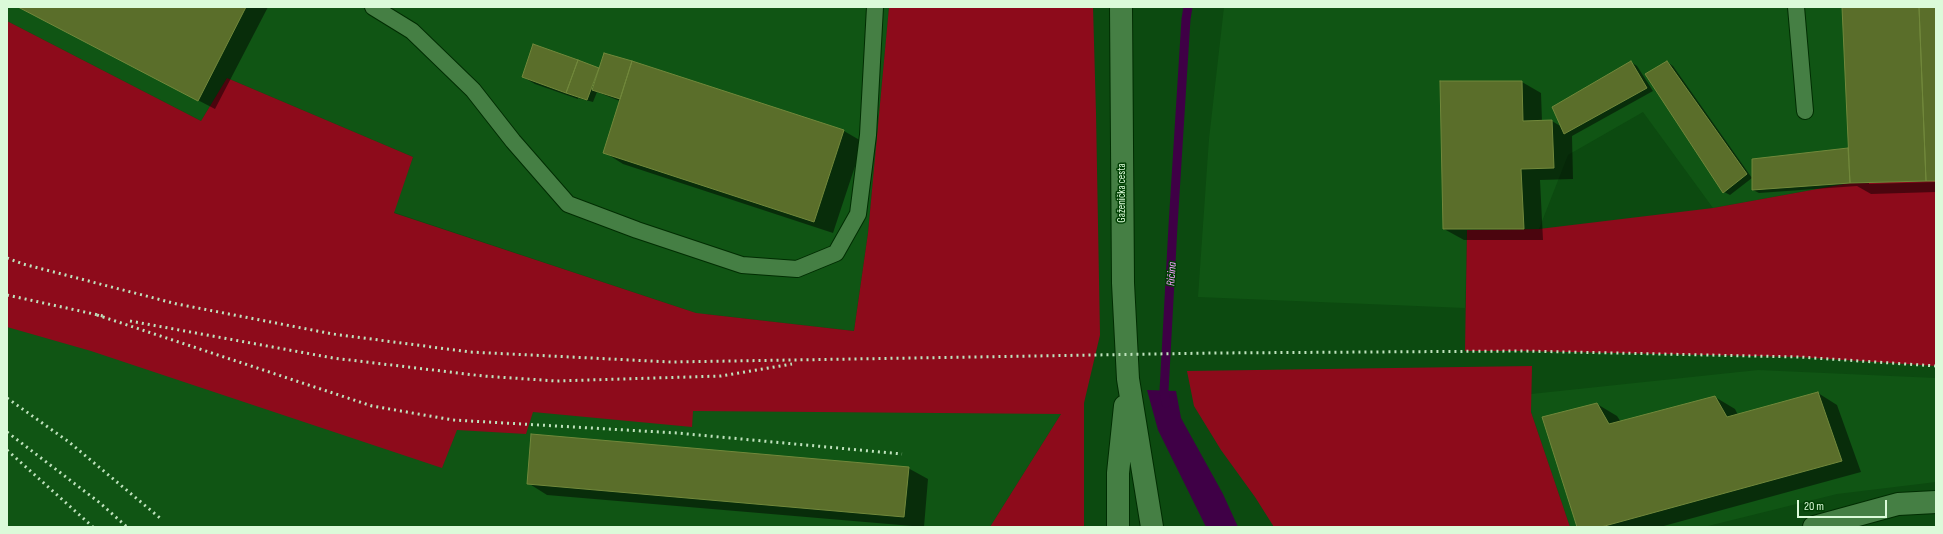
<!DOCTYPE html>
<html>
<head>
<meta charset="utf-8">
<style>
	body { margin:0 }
	#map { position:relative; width:1943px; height:534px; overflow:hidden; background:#0c4a10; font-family:"Sofia Sans Condensed",sans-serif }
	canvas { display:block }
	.frame { position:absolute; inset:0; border:8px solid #dbfad9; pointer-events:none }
	.scale { position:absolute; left:1797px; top:500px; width:90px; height:18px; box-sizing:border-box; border:2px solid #dbfad9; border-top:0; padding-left:5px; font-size:12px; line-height:14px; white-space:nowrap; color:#dbfad9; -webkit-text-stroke:3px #003f03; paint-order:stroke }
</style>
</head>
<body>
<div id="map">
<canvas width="1943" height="534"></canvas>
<div class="frame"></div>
<div class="scale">20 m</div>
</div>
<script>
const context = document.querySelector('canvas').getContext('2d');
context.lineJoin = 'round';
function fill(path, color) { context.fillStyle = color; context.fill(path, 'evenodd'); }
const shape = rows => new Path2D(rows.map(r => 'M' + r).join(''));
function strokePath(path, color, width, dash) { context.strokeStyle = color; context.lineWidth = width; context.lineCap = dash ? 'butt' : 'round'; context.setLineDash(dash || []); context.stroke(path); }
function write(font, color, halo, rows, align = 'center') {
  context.font = font + ' "Sofia Sans Condensed",sans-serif'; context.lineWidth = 3; context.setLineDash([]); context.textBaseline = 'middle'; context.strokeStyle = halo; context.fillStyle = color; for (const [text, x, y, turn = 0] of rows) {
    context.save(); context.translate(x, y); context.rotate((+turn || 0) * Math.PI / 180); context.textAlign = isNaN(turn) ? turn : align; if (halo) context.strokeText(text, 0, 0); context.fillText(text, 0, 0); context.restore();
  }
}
fill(shape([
	[7,7,889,7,868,233,854,331,705,314,1061,414,990,527,7,527,7,240,696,313,393,212,413,157,227,78,201,121,7,21],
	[1224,7,1936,7,1850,183,1713,208,1643,112,1568,155,1539,229,1467,230,1465,308,1198,297,1209,139],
	[1758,370,1936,378,1936,482,1837,494,1704,527,1570,527,1531,412,1531,394]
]), '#105514');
fill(shape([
	[889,7,1093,7,1096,113,1100,335,1084,403,1084,527,990,527,1061,414,693,411,692,427,533,412,526,434,457,430,442,468,91,351,7,327,7,21,201,121,227,78,413,157,394,213,696,313,854,331,868,233],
	[1936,181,1936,366,1799,357,1522,351,1465,351,1467,230,1539,229,1713,208,1850,183],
	[1532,366,1531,412,1570,527,1274,527,1255,497,1221,450,1194,406,1187,371]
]), '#8d0b1b');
fill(shape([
	[1147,390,1176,391,1181,418,1223,494,1238,527,1206,527,1158,430]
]), '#3f0046');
fill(shape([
	[18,7,268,7,215,109],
	[1843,7,1936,7,1936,180,1869,182,1869,184,1936,182,1936,192,1871,194,1857,186,1759,193,1753,190,1848,150,1850,150],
	[605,54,844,131,863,142,833,233,623,164,604,152,620,101,597,92,593,102,578,98,578,99,535,84,523,77,577,60,600,70],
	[1631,62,1637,66,1653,91,1572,136,1573,179,1540,180,1543,240,1464,240,1444,229,1522,82,1541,93,1542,121,1552,121,1562,127],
	[1667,62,1673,66,1752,178,1730,195,1724,192],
	[1818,393,1837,405,1861,472,1660,527,1578,527,1597,404,1617,416,1621,422,1715,397,1735,409,1738,415],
	[908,468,928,479,924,527,547,495,528,483]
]), '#0007');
strokePath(shape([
	[1166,403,1164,391,1173,226,1186,19,1188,7]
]), '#3f0046', 9);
const building = shape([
	[18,7,246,7,198,101,18,7],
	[1842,7,1919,7,1926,181,1850,183,1842,7],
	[1919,7,1936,7,1936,181,1926,181,1919,7],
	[533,44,578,60,566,93,522,77,533,44],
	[604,53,632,61,620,99,592,90,604,53],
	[578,60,599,68,587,100,566,93,578,60],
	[632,61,844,130,814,222,603,153,632,61],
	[1631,61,1647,88,1564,134,1552,107,1631,61],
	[1667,61,1747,174,1723,193,1645,74,1667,61],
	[1440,81,1522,81,1523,121,1552,120,1554,168,1521,169,1524,229,1443,229,1440,81],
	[1848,148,1850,183,1752,190,1752,159,1848,148],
	[1818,392,1842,461,1601,527,1577,527,1542,417,1597,403,1609,424,1715,396,1727,417,1818,392],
	[531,434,909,467,904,517,527,484,531,434]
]);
fill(building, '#5a6e2a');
strokePath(building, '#71883b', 1);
const lane = shape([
	[373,7,412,31,473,90,513,141,568,204,637,230,742,265,797,269,836,253,858,214,868,135,875,7],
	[1796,7,1805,111]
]);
const street = shape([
	[1814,527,1898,504,1936,502]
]);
const secondary = shape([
	[1121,7,1123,283,1128,379,1152,527],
	[1118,527,1118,473,1125,406]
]);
strokePath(lane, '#002d02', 18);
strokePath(street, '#002d02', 24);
strokePath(secondary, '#002d02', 24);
strokePath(lane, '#457f44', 16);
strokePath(street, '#457f44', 22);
strokePath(secondary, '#457f44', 22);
strokePath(shape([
	[7,258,23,264,177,304,333,334,470,352,671,362,1215,353,1522,351,1799,357,1936,366],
	[7,295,103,316],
	[97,315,372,406,453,420,677,433,902,454],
	[130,321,333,358,483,376,556,381,721,376,792,364],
	[7,398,69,442,160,518],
	[7,432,100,503,127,527],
	[7,450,93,527]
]), '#bfe2bd', 3, [2, 4]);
write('11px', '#dbfad9', '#003f03', [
	["Gaženička cesta",1122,193,-90]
]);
write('italic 12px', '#ee9cf7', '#003f03', [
	["Ričina",1172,274,-86]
]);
</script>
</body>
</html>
